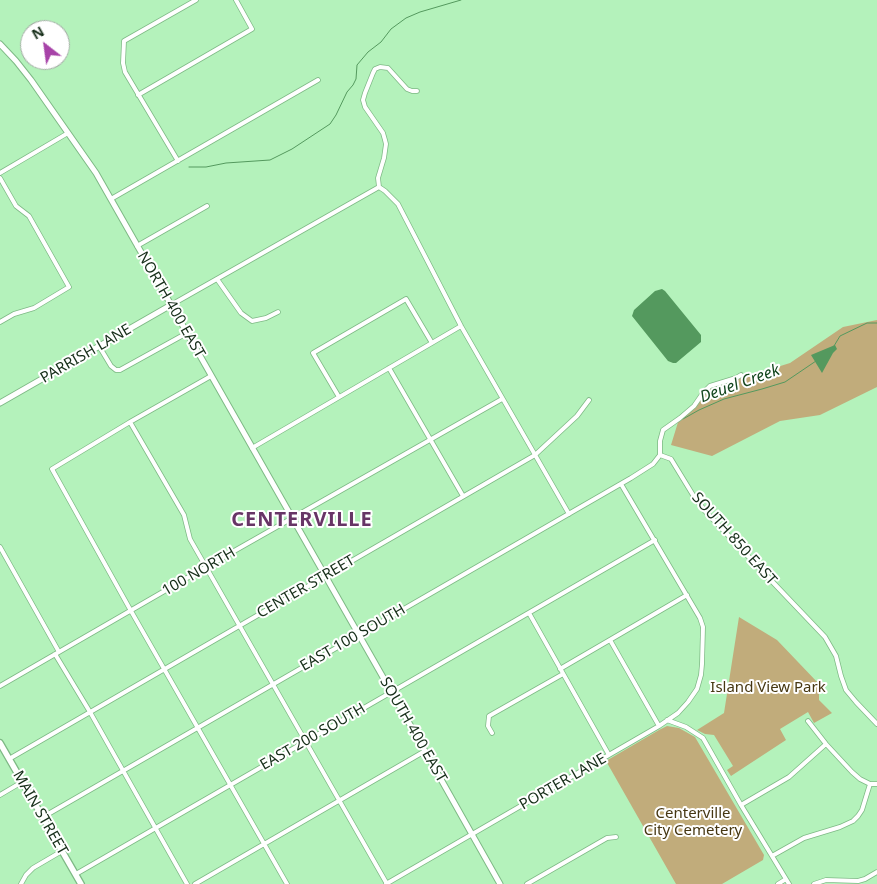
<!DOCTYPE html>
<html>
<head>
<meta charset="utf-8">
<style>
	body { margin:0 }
	#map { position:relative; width:877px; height:884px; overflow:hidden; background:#b4f2bb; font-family:"Noto Sans",sans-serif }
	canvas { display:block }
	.north { position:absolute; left:20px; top:20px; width:50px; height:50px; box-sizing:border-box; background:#fff; border:1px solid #a2aba3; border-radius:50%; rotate:330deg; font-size:14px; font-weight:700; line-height:20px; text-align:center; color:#162e19 }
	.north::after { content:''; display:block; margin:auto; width:18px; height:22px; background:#a743a8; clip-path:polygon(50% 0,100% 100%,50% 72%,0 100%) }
</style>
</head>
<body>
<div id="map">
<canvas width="877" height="884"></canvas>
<div class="north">N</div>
</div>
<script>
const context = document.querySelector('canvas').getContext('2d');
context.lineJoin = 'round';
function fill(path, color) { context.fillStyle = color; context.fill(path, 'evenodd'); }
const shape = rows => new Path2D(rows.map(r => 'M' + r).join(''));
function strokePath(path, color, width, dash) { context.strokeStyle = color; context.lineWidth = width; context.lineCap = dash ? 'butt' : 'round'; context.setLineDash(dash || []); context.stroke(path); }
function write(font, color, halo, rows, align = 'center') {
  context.font = font + ' "Noto Sans",sans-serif'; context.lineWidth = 4; context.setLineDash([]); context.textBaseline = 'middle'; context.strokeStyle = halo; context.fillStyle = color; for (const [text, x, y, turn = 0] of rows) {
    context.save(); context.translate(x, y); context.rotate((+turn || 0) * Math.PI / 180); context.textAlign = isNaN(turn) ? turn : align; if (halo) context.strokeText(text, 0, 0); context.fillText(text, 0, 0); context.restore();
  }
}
fill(shape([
	[877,320,877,387,820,415,780,421,712,456,671,445,679,419,707,389,790,363,843,327],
	[739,617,777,640,819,684,819,700,832,713,814,723,808,712,780,729,786,740,731,776,727,770,733,766,714,735,705,734,697,730,724,713],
	[667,726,679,728,695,737,764,855,763,860,722,884,676,884,606,761,659,730]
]), '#c1ac7b');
fill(shape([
	[662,289,665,291,701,335,701,342,676,363,673,363,668,361,632,316,634,310,655,291],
	[835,345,837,349,833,353,822,373,811,355]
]), '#54995e');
strokePath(shape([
	[189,167,206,167,226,163,270,160,292,149,330,124,336,115,347,92,353,85,356,79,357,65,368,52,381,42,391,29,406,18,420,12,461,0],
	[834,346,840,336,867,323,877,323],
	[683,419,699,410,724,399,762,389,785,382,816,361]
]), '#54995e', 1);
const minor = shape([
	[138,95,252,29,236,0],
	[178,161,125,72,123,63,124,41,196,0],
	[0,173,68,133],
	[0,178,16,206,29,216,69,287,34,308,14,314,0,322],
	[379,187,385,191,398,204,461,326,569,514],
	[379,187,378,178,384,158,386,144,385,140,383,133,365,107,363,100,365,93,373,73,375,69,380,67,388,68,407,89,412,91,417,91],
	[111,199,318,80],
	[137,246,207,206],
	[217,279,241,313,252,321,266,318,278,312],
	[171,305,379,187],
	[99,346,111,366,116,370,120,370,187,333],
	[389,368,463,496],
	[211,376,130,422,52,469,131,611,287,884],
	[339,397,313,353,406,299,432,343],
	[130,422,184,515,190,539,387,884],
	[252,448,461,326],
	[660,455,671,459,693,495,705,511,825,637,836,656,841,676,846,690,856,702,877,724],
	[660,455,660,441,663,430,680,418,694,406,703,393,710,386,736,378,741,375],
	[0,547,59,652],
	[529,613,609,755],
	[610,640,659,726],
	[55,654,90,712,187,884],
	[560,669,687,595],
	[0,686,206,567,502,399],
	[667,720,686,727,703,738,741,805,789,884],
	[808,721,826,744,852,772,860,779,870,784],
	[492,733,488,726,489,716,563,674],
	[9,759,535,455,577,416,589,400],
	[0,795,22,782],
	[741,805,789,777,826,744],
	[43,817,631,478,653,464,660,455],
	[772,856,804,838,840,827,853,821,858,816,862,810,870,784,877,784],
	[76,874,655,540],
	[21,884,26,875,33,868,62,851],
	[195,884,425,751],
	[386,884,659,726,678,713,688,702,697,689,701,675,702,664,703,627,700,618,621,484],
	[527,884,607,838,616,837],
	[778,884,786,879],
	[814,884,826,880,858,881,865,879,877,872]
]);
const tertiary = shape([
	[0,44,16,61,31,80,96,173,425,751,500,884],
	[0,403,171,305]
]);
const secondary = shape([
	[0,743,81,884]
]);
strokePath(minor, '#7eb985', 5.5);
strokePath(tertiary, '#7eb985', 7);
strokePath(secondary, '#7eb985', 8);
strokePath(minor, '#fff', 4);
strokePath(tertiary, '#fff', 5);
strokePath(secondary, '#fff', 5.5);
write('15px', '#162e19', '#fff', [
	["NORTH 400 EAST",171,305,60],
	["PARRISH LANE",86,354,-30],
	["SOUTH 850 EAST",734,539,48],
	["100 NORTH",199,572,-30],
	["CENTER STREET",306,587,-30],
	["EAST 100 SOUTH",353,638,-30],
	["SOUTH 400 EAST",413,730,60],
	["EAST 200 SOUTH",313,737,-30],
	["PORTER LANE",563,782,-30],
	["MAIN STREET",40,813,60]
]);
write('15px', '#463712', '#fff', [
	["Island View Park",768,688],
	["Centerville",693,814],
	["City Cemetery",693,831]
]);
write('italic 16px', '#13461e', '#fff', [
	["Deuel Creek",740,384,-20]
]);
context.letterSpacing = '1px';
write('bold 20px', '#673566', '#fff', [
	["CENTERVILLE",302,520]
]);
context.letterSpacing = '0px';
</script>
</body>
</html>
